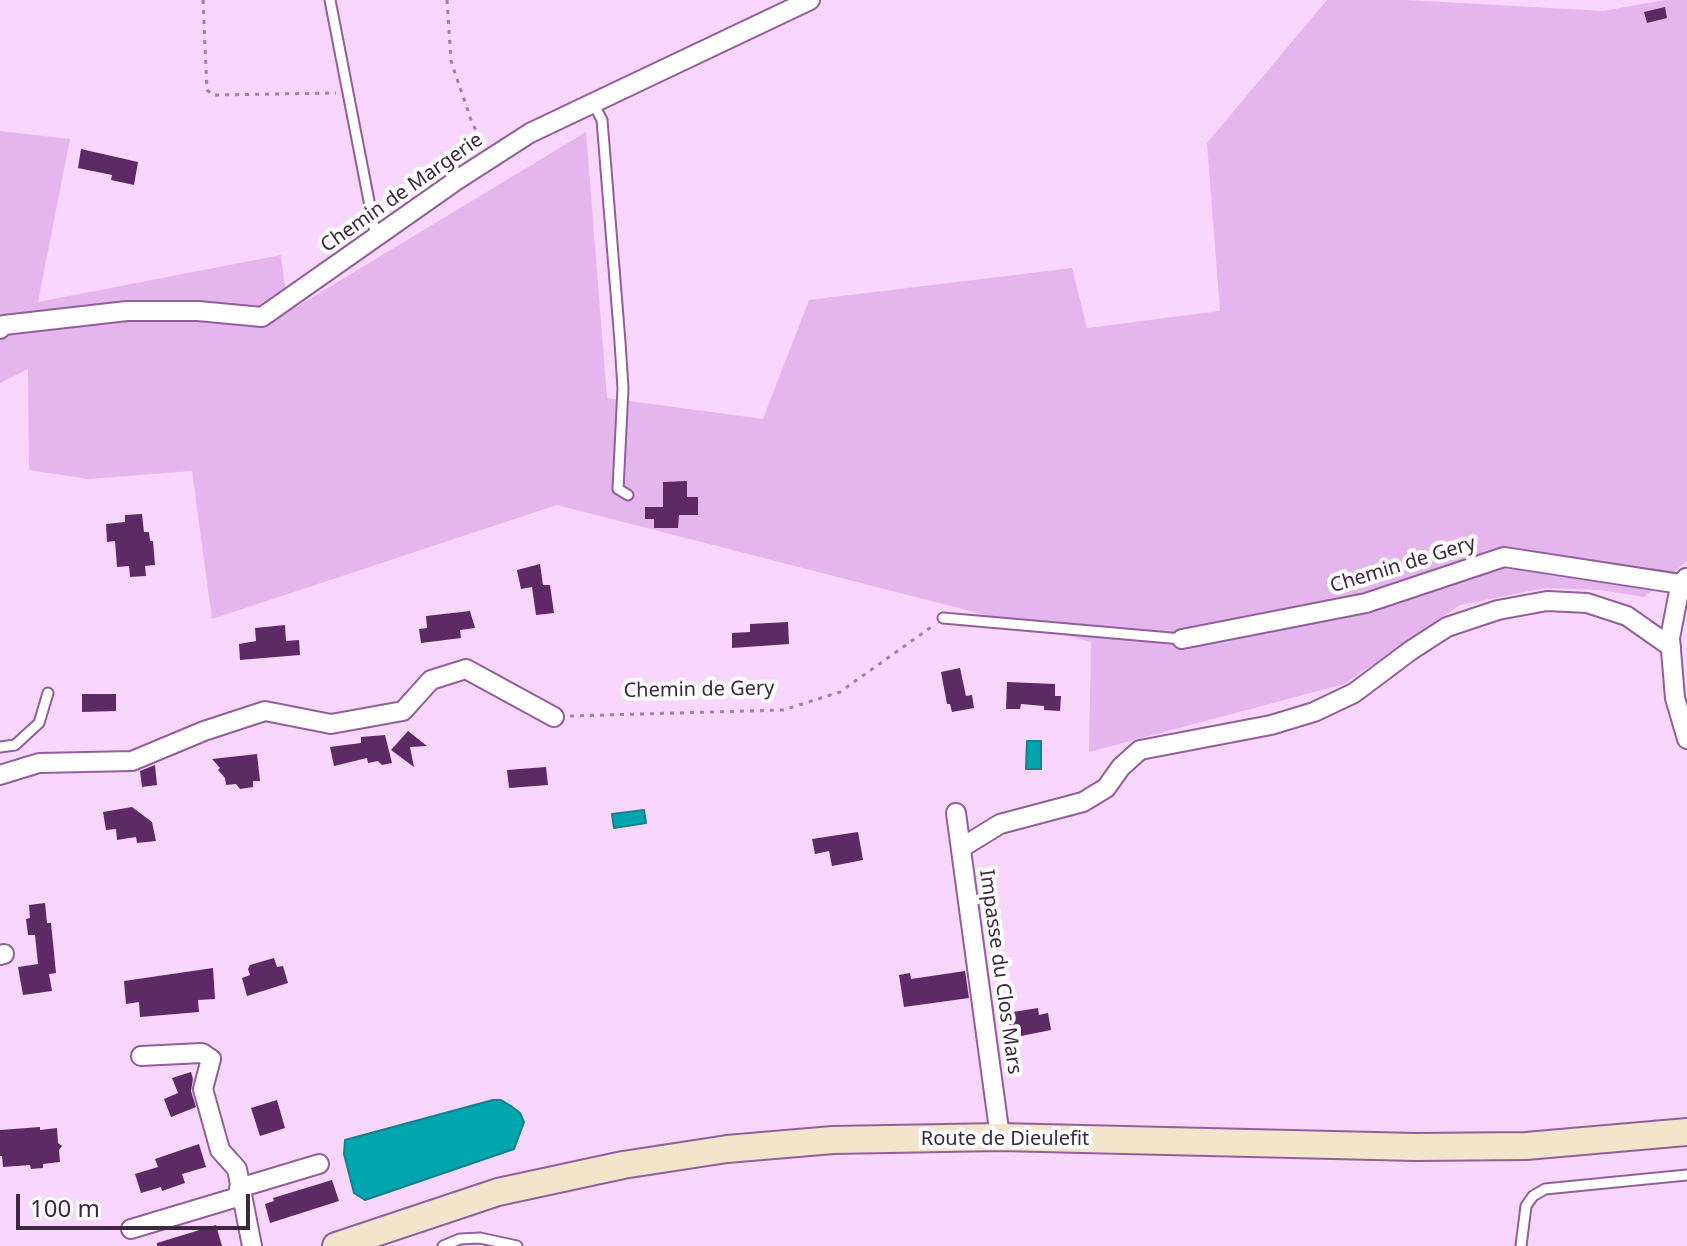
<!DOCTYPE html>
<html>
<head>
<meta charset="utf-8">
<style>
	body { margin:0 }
	#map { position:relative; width:1687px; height:1246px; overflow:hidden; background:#f8d6fe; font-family:"Noto Sans",sans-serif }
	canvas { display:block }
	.scale { position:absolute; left:16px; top:1194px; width:234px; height:36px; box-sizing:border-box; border:4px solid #3c2640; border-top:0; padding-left:10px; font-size:24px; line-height:28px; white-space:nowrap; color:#3c2640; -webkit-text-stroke:6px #fff; paint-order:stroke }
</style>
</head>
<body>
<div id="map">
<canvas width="1687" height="1246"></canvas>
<div class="scale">100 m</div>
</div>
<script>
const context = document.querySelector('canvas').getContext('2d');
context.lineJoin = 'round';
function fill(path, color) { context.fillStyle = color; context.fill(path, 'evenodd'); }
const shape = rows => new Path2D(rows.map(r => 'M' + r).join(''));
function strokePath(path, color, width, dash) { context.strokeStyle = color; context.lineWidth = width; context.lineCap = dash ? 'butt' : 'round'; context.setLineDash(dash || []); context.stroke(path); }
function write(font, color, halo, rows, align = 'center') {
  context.font = font + ' "Noto Sans",sans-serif'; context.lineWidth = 8; context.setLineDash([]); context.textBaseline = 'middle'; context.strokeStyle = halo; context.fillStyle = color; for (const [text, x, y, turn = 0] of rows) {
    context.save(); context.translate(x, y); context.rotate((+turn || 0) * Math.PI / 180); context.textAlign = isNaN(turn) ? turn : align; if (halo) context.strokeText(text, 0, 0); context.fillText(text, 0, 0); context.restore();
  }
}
fill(shape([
	[1327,0,1406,0,1603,11,1665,0,1687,0,1687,561,1644,597,1600,590,1545,588,1460,605,1344,684,1089,752,1091,642,557,505,212,619,192,471,88,479,29,470,28,369,0,383,0,131,70,139,38,302,281,255,288,312,586,132,607,398,763,419,809,300,1072,268,1087,328,1220,311,1207,143]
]), '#e5b5ee');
const water = shape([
	[1027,741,1041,741,1041,769,1026,769,1027,741],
	[644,810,646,823,614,828,612,814,644,810],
	[493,1100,501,1100,511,1106,520,1113,524,1122,514,1149,365,1200,354,1193,344,1154,345,1140,493,1100]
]);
fill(water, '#00a6af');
strokePath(water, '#12808e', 2);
fill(shape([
	[1665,7,1667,18,1647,23,1644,12],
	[81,149,138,162,134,185,111,180,112,175,78,168],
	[687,481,687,497,698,497,698,515,679,515,678,528,654,528,654,519,645,519,645,507,663,507,663,482],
	[142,514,144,532,149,532,150,541,153,541,155,565,145,566,146,576,130,577,129,566,117,567,115,541,107,542,106,524,125,522,125,515],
	[540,564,543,585,550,585,554,613,536,615,532,587,521,589,517,570],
	[470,611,475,628,460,630,461,638,421,643,419,629,427,628,426,616],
	[788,622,789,644,732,648,732,633,750,632,750,624],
	[285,625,286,641,299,640,300,655,240,660,239,644,256,641,255,628],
	[960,668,966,696,972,695,974,708,952,712,950,704,947,704,941,672],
	[1007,682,1055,684,1055,696,1061,696,1060,711,1044,710,1044,706,1021,704,1020,709,1006,709],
	[82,694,116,694,116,711,82,712],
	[408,731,427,746,410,747,414,767,391,750],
	[385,735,392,763,382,765,378,761,368,763,367,758,334,766,330,747,361,743,361,737],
	[257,754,260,781,253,781,253,787,240,789,236,784,226,785,225,778,218,770,220,768,212,759],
	[155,765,157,785,142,787,140,771],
	[546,767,548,785,509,788,507,770],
	[132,807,152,822,156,841,137,843,136,837,117,840,116,829,106,830,103,812],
	[858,832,863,860,832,866,829,851,815,854,812,839],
	[45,903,47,923,51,923,56,973,49,974,52,991,23,995,18,967,38,964,35,935,28,935,26,919,30,918,29,905],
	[274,958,277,967,283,966,288,983,247,996,242,978,250,975,248,969,250,965],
	[213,968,215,999,198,1000,199,1012,140,1017,139,1002,126,1004,124,981],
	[965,971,969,998,904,1007,899,975,910,973,911,979],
	[1038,1008,1039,1015,1048,1013,1051,1030,1021,1036,1021,1032,1011,1033,1007,1013],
	[191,1072,193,1079,191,1091,196,1107,171,1117,164,1099,178,1093,172,1078],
	[277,1100,285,1128,260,1136,251,1108],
	[40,1127,40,1130,57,1128,58,1143,62,1146,59,1150,60,1162,43,1164,43,1168,31,1169,30,1165,3,1167,2,1156,0,1156,0,1130],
	[199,1144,206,1167,182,1174,185,1183,162,1191,161,1187,141,1193,135,1174,158,1167,155,1159],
	[332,1180,339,1201,270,1223,265,1204,274,1201,273,1198],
	[216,1225,222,1246,157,1246,157,1243]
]), '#5d2a66');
const lane = shape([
	[330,0,376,237],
	[593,103,602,120,620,342,623,388,618,489,628,495],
	[943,618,1182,639],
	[0,747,15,745,39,723,48,693],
	[443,1246,460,1239,480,1238,517,1246],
	[1521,1246,1526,1206,1533,1196,1545,1189,1687,1175]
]);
const street = shape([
	[0,329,4,325,127,311,198,311,262,317,457,180,530,133,810,0],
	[1686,578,1680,586,1670,638,1675,698,1687,739],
	[1182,639,1366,603,1504,557,1687,585],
	[0,775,39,763,132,761,204,731,265,711,331,724,403,711,431,680,466,669,554,717],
	[956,813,1000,1137],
	[961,848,1000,824,1083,802,1106,788,1121,767,1140,750,1271,725,1314,712,1354,693,1410,651,1447,627,1498,610,1547,601,1587,603,1627,616,1671,647],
	[0,955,4,954],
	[141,1056,202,1053,211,1059,203,1089,220,1150,237,1169,252,1246],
	[239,1188,319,1164],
	[131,1229,241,1196]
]);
const secondary = shape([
	[336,1246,498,1192,623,1165,727,1149,833,1140,1000,1137,1416,1147,1526,1146,1687,1132]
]);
strokePath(lane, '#925f9c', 13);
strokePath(street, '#925f9c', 22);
strokePath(secondary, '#925f9c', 30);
strokePath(shape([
	[203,0,207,90,213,95,336,93],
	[447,0,451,61,472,123,484,144],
	[570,716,783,710,840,692,934,625]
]), '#9f83a4', 3, [4, 6]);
strokePath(lane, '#fff', 9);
strokePath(street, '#fff', 18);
strokePath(secondary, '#f2e5cc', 26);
write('20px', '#3c2640', '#fff', [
	["Chemin de Margerie",402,193,-35],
	["Chemin de Gery",1403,565,-17],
	["Chemin de Gery",699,690,-1],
	["Impasse du Clos Mars",1000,972,82],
	["Route de Dieulefit",1005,1139]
]);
</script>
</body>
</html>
